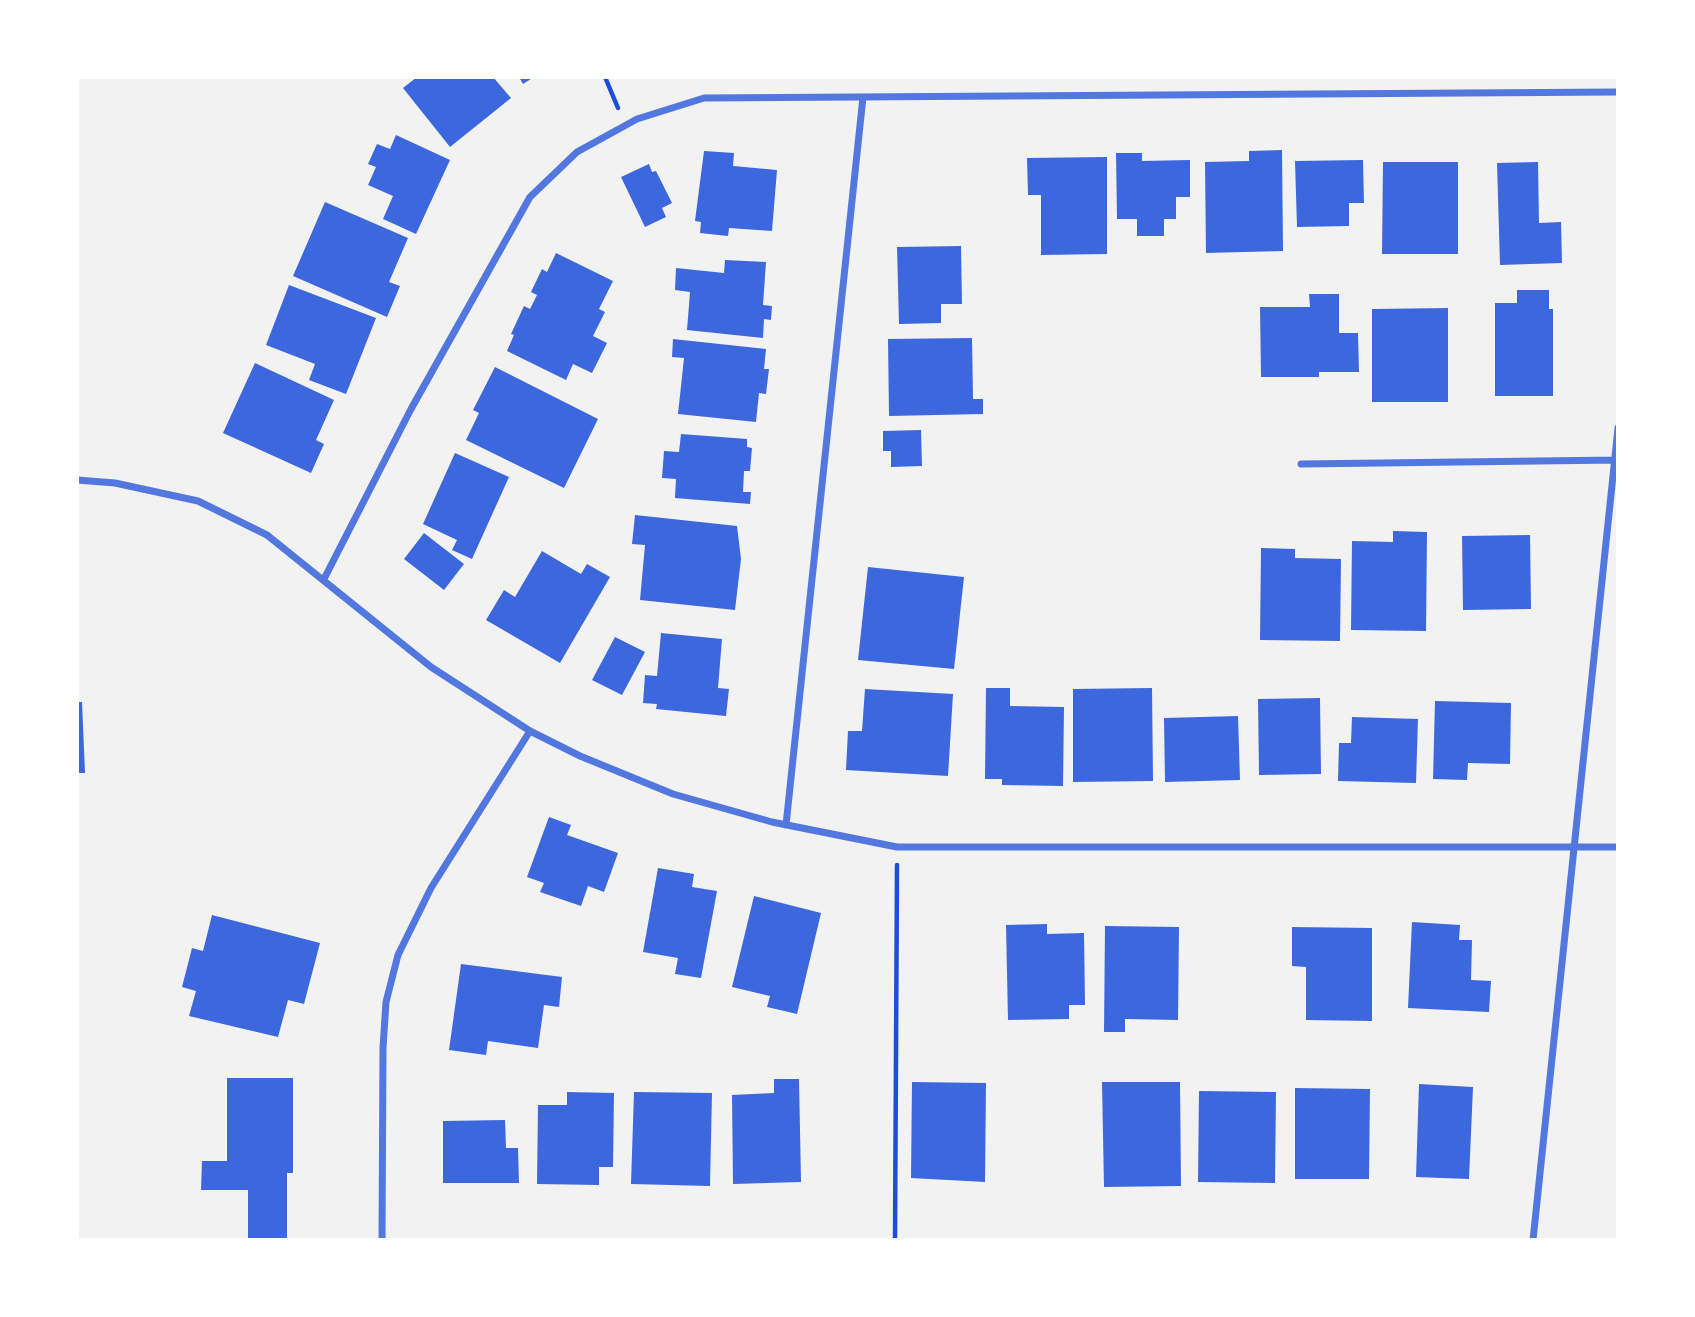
<!DOCTYPE html>
<html>
<head>
<meta charset="utf-8">
<style>
	body { margin:0 }
	#map { position:relative; width:1695px; height:1317px; overflow:hidden; background:#f2f2f2; font-family:"Times New Roman",serif }
	canvas { display:block }
	.frame { position:absolute; inset:0; border:79px solid #fff; pointer-events:none }
</style>
</head>
<body>
<div id="map">
<canvas width="1695" height="1317"></canvas>
<div class="frame"></div>
</div>
<script>
const context = document.querySelector('canvas').getContext('2d');
context.lineJoin = 'round';
function fill(path, color) { context.fillStyle = color; context.fill(path, 'evenodd'); }
const shape = rows => new Path2D(rows.map(r => 'M' + r).join(''));
function strokePath(path, color, width, dash) { context.strokeStyle = color; context.lineWidth = width; context.lineCap = dash ? 'butt' : 'round'; context.setLineDash(dash || []); context.stroke(path); }
fill(shape([
	[417,77,493,77,511,98,450,147,403,88],
	[519,77,534,77,523,84],
	[396,135,450,160,416,234,383,219,393,196,368,185,376,167,368,164,377,144,390,149],
	[1282,150,1283,251,1206,253,1205,162,1249,161,1249,151],
	[704,151,734,153,733,166,777,170,772,231,729,228,728,236,700,233,701,222,695,221],
	[1116,153,1142,153,1142,161,1190,160,1190,197,1176,197,1176,219,1164,219,1164,236,1137,236,1137,219,1117,219],
	[1107,157,1107,254,1041,255,1041,195,1028,195,1027,158],
	[1363,160,1364,203,1349,203,1349,226,1297,227,1295,161],
	[1383,162,1458,162,1458,254,1382,254],
	[1538,162,1539,223,1561,222,1562,263,1500,265,1497,163],
	[649,164,652,172,656,171,672,203,662,208,666,217,645,227,621,177],
	[325,202,408,238,389,282,400,286,387,317,293,276],
	[961,246,962,304,941,304,941,323,899,324,897,247],
	[556,253,613,281,599,309,605,312,593,336,607,343,592,373,573,364,566,380,507,351,514,335,511,334,524,306,530,309,537,295,531,292,542,269,547,272],
	[725,260,766,262,763,305,772,306,771,320,764,319,763,338,687,330,690,292,675,290,676,268,724,273],
	[289,285,376,318,346,394,309,380,315,364,266,345],
	[1517,290,1549,290,1549,309,1553,309,1553,396,1495,396,1495,303,1517,303],
	[1309,294,1339,294,1339,333,1358,333,1359,372,1319,372,1319,377,1261,377,1260,307,1310,307],
	[1448,308,1448,402,1372,402,1372,309],
	[972,338,973,399,983,399,983,414,889,416,888,339],
	[673,339,766,349,764,369,769,369,766,394,759,393,756,422,678,414,684,358,672,357],
	[255,363,334,400,316,440,324,444,311,473,223,433],
	[495,367,598,419,564,488,466,440,479,413,473,410],
	[921,430,922,466,891,467,891,451,883,451,883,431],
	[681,434,747,439,747,447,752,448,750,471,744,471,743,492,751,492,750,504,675,498,676,479,662,478,664,451,679,452],
	[455,453,509,477,472,559,452,550,457,540,423,524],
	[635,515,737,526,741,559,735,610,640,600,645,545,632,544],
	[1393,531,1427,532,1426,631,1351,630,1352,541,1393,542],
	[424,533,464,564,444,590,404,559],
	[1530,535,1531,609,1463,610,1462,536],
	[1261,548,1295,549,1295,558,1341,559,1340,641,1260,640],
	[542,551,581,574,587,564,610,577,560,663,486,620,504,590,515,597],
	[868,567,964,577,954,669,858,660],
	[661,633,722,639,718,688,729,689,726,716,656,709,657,704,643,703,645,675,657,676],
	[615,637,645,652,622,695,592,680],
	[986,688,1010,688,1010,706,1064,707,1063,786,1002,785,1002,779,985,779],
	[1152,688,1153,781,1073,782,1073,689],
	[865,689,953,694,948,776,846,770,848,731,862,731],
	[1320,698,1321,774,1259,775,1258,699],
	[1435,701,1511,703,1510,764,1468,763,1467,780,1433,779],
	[77,702,82,702,85,773,77,773],
	[1238,716,1240,780,1165,782,1164,718],
	[1352,717,1418,719,1416,783,1338,781,1339,743,1351,743],
	[549,817,571,825,567,835,618,853,604,892,588,886,581,906,540,892,544,883,527,877],
	[658,868,694,874,692,887,717,891,701,978,675,974,678,958,643,952],
	[754,896,821,913,797,1014,767,1007,770,996,732,987],
	[212,915,320,943,304,1004,288,1000,278,1037,189,1016,196,991,182,987,192,948,203,951],
	[1412,922,1460,925,1459,940,1472,940,1471,980,1491,981,1489,1012,1408,1008],
	[1047,924,1047,934,1084,933,1085,1005,1069,1005,1069,1019,1008,1020,1006,925],
	[1105,926,1179,927,1178,1020,1125,1019,1125,1032,1104,1032],
	[1292,927,1372,928,1372,1021,1306,1020,1306,967,1292,966],
	[461,964,562,977,559,1007,544,1005,538,1048,488,1041,486,1055,449,1050],
	[227,1078,293,1078,293,1173,287,1173,287,1240,248,1240,248,1190,201,1190,202,1161,227,1161],
	[774,1079,799,1079,801,1182,733,1184,732,1095,774,1093],
	[912,1082,986,1083,985,1182,911,1178],
	[1102,1082,1180,1082,1181,1186,1104,1187],
	[1419,1084,1473,1087,1469,1179,1416,1177],
	[1295,1088,1370,1089,1369,1179,1295,1179],
	[1199,1091,1276,1092,1275,1183,1198,1182],
	[567,1092,614,1093,613,1167,599,1167,599,1185,537,1184,538,1105,567,1105],
	[634,1092,712,1093,710,1186,631,1184],
	[505,1120,506,1148,518,1148,519,1183,443,1183,443,1121]
]), '#3d67dc');
strokePath(shape([
	[605,77,618,108],
	[895,1240,897,865]
]), '#1d4ed8', 4.5);
strokePath(shape([
	[1301,464,1617,460],
	[77,480,115,483,198,501,267,535,431,667,530,731,580,756,673,794,772,822,897,847,1618,847],
	[324,579,411,409,530,197,577,152,637,119,704,98,1618,92],
	[786,825,863,97],
	[382,1240,383,1048,386,1002,398,955,431,888,530,731],
	[1533,1240,1618,428]
]), '#5277de', 7);
</script>
</body>
</html>
